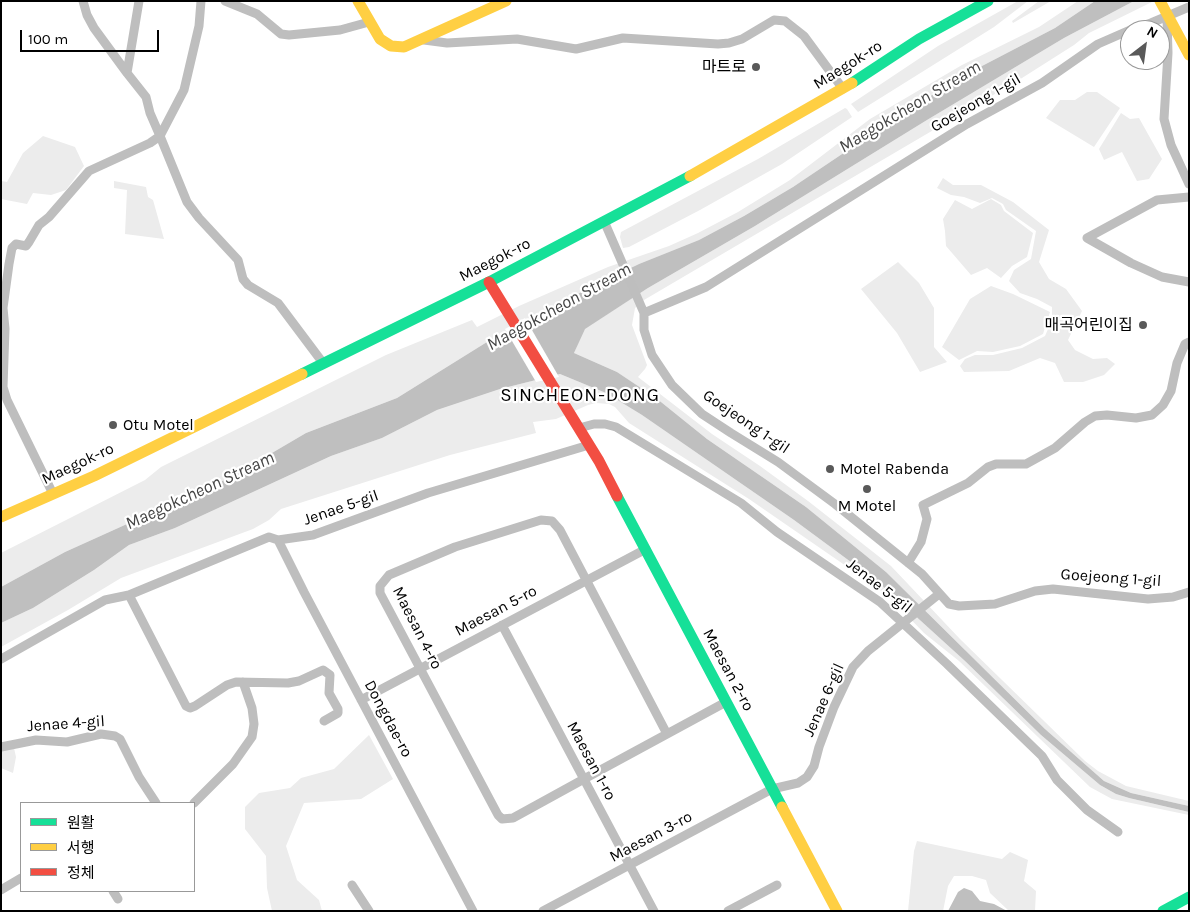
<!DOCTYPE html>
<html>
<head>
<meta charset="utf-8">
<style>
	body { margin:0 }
	#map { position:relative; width:1190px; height:912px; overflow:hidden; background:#fff; font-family:Karla,"Noto Sans KR",sans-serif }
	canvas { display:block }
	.frame { position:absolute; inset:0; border:2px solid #000; pointer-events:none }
	.legend { position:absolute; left:20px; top:802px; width:175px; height:90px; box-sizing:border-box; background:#fff; border:1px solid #999; margin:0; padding:6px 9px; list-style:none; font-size:15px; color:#000 }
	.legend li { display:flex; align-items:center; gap:10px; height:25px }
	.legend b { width:25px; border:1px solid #999 }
	.north { position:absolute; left:1120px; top:20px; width:50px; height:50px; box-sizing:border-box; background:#fff; border:1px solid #999; border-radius:50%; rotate:30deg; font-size:14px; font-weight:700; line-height:20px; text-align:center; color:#000 }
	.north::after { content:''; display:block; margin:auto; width:18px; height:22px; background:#595959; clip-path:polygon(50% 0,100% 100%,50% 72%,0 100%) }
	.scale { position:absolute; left:20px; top:30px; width:139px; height:22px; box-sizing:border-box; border:2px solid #000; border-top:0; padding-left:6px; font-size:15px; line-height:18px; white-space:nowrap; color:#000; -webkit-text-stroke:4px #fff; paint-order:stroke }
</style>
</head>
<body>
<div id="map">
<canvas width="1190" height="912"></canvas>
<div class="frame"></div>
<ul class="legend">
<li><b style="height:6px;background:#16e098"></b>원활</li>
<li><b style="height:6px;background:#ffcf43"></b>서행</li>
<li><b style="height:6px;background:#f24e42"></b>정체</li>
</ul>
<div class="north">N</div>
<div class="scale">100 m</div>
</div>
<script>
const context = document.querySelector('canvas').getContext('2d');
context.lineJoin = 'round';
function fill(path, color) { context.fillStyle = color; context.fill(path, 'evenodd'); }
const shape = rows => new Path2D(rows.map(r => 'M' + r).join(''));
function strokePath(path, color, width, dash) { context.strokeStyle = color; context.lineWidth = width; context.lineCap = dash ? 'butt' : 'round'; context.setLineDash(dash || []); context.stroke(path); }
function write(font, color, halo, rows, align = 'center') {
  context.font = font + ' Karla,"Noto Sans KR",sans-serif'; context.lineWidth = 4.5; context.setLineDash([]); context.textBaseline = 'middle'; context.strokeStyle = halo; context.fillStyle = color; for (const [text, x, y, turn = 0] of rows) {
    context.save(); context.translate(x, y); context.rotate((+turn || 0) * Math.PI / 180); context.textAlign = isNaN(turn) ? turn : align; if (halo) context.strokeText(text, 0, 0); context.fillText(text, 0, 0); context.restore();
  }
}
fill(shape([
	[1018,1,1028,1,994,27,858,112,851,104,938,46],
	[1039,1,1051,1,1013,23,1012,21],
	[1078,1,1095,1,1055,28,982,66,915,105,793,187,744,216,699,240,639,264,595,285,495,337,397,398,306,433,231,477,65,552,1,587,1,553,145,480,161,467,386,355,472,320,477,327,519,306,608,267,669,246,698,233,738,212,790,180,870,119,962,65,1039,27],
	[1134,1,1154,1,1089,33,1074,45,1022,78,644,300,635,308,632,325,647,365,645,369,638,377,712,434,760,466,808,501,891,566,960,639,1085,761,1098,771,1126,786,1189,801,1189,806,1131,793,1104,781,1045,729,886,572,806,507,707,439,656,398,617,372,574,353,584,329,648,288,755,226,927,120,1064,38],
	[1087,92,1097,92,1120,108,1094,147,1046,118,1060,100,1075,100],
	[845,108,847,109,852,117,782,164,700,210,629,247,623,248,620,237,621,232,758,159],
	[1121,113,1130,119,1139,118,1162,159,1149,179,1137,181,1122,152,1104,160,1099,149],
	[43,136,75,147,84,166,66,190,51,195,33,193,27,204,1,199,1,181,7,182,23,153],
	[943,178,953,185,981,185,1013,202,1049,230,1039,262,1049,279,1066,289,1082,311,1068,340,1075,350,1093,359,1107,358,1115,364,1104,375,1083,382,1064,382,1055,363,1040,358,1009,371,964,372,960,366,965,359,975,355,993,355,1022,348,1045,336,1052,320,1052,307,1037,299,1020,293,1009,281,1014,270,1031,259,1036,231,1006,210,1003,204,992,198,980,203,964,197,951,195,937,188],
	[114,181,146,187,148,197,153,200,164,239,125,234,127,190,114,188],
	[991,199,1001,205,1004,211,1033,233,1027,257,1012,266,1001,278,987,268,971,275,946,246,945,231,943,219,955,200,972,209],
	[898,262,919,283,934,308,934,347,947,362,920,372,897,333,861,289],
	[991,286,1013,294,1050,312,1043,334,1020,346,993,352,977,351,959,360,942,347,970,299],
	[560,374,606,393,642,415,794,520,878,582,965,661,1041,735,1100,785,1116,794,1129,798,1189,812,1189,815,1112,799,1090,787,959,661,924,633,895,603,875,586,749,499,629,423,615,407,609,404,596,403,588,405,556,419,533,422,536,433,450,455,281,509,269,520,253,529,121,578,68,610,1,647,1,623,33,608,94,570,129,545,175,528,331,456,382,438,437,410,500,389],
	[369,735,393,779,361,799,304,803,286,846,297,880,319,900,322,911,272,911,267,888,266,856,245,829,245,807,259,793,290,788,301,778,334,769],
	[14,748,16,757,13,773,1,768,1,751],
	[917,841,1002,859,1010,852,1028,860,1024,881,1036,891,1035,911,1009,911,990,893,986,880,972,876,954,876,948,886,943,911,908,911,914,851]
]), '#ececec');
fill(shape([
	[1095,1,1134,1,1064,38,927,120,755,226,648,288,585,329,574,353,617,372,656,398,707,439,806,507,886,572,1045,729,1104,781,1131,793,1189,806,1189,812,1129,798,1116,794,1100,785,1041,735,965,661,878,582,794,520,642,415,606,393,560,374,500,389,437,410,382,438,331,456,175,528,129,545,94,570,33,608,1,623,1,587,65,552,231,477,306,433,397,398,495,337,595,285,639,264,699,240,744,216,793,187,915,105,982,66,1055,28],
	[964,888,972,891,980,901,994,904,1007,911,948,911,958,892]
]), '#bfbfbf');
fill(shape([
	[525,318,559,377,536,382,505,329]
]), '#fff');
strokePath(shape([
	[83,1,87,15,94,28,127,73],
	[201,1,199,26,184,90,160,136,187,202,199,218,238,260,243,279,248,285,278,303,323,363],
	[225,1,257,14,281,34,289,35,340,30,369,22],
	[1167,19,1168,53,1164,119,1171,145,1189,184],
	[1130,30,1098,44,1042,83,967,124,706,287,644,313,644,330,652,355,672,385,702,414,731,433,778,462,835,504,922,574,949,604,959,606,995,604,1035,591,1053,589,1148,599,1173,597,1189,592],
	[1130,30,1151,23,1189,7],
	[424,40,447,43,517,39,576,49,623,38,718,44,729,43,742,39,774,20,785,21,804,36,843,89],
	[604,221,644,313],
	[1087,238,1131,263,1162,277,1189,282],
	[1087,238,1157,200,1189,197],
	[579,428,594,424,605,424,616,427,741,503,777,532,880,602,947,664,1042,756,1057,780,1087,810,1118,832],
	[53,494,7,400,3,387,5,329,3,308,9,264,12,248,16,244,26,246,29,242,39,225,49,217,89,171,150,143,160,136,150,113,146,97,127,73,139,1],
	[278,540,304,592,473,911],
	[908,563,921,542,927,519,923,505,968,483,988,467,996,464,1026,464,1055,448,1085,422,1095,416,1107,415,1136,418,1152,415,1163,405,1171,391,1177,363,1185,344,1189,342],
	[129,595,186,706,190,708,195,706,227,685,236,682,288,683,299,681,323,670,330,675,329,693,338,709,338,713,324,721],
	[502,625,654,911],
	[1,659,105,600,129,595,269,537,278,540,313,535,428,493,589,445],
	[361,700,646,549],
	[667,734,560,530,552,521,541,520,455,547,389,575,380,586,380,593,498,815,502,819,513,818,584,779,726,702],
	[1,747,36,740,67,742,101,734,115,736,120,739,139,777,156,803],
	[194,803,233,764,252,737,254,724,252,708,243,682],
	[352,885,369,911],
	[1,890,21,878],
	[113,891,118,899],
	[543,911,772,789,798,783,807,777,814,766,819,747,834,707,853,667,868,651,939,594],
	[728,911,777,885]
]), '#bebebe', 9);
strokePath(shape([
	[852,83,919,39,988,1],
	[302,374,489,282,690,176],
	[617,496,782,807],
	[1163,911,1189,897]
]), '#16e098', 11);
strokePath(shape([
	[358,1,380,39,391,46,404,47,506,1],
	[1160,1,1189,55],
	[690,176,852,83],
	[1,517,94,476,302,374],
	[782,807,837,911]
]), '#ffcf43', 11);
strokePath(shape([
	[489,282,599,461,617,496]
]), '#f24e42', 11);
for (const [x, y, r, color] of [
	[756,67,5,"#595959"],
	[1143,325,5,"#595959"],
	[113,425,5,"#595959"],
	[830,469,5,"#595959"],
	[867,489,5,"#595959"]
]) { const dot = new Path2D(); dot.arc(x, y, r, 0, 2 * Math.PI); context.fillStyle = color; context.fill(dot); strokePath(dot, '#fff', 2); }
write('16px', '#000', '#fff', [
	["Maegok-ro",848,65,-32],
	["Goejeong 1-gil",976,103,-30],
	["Maegok-ro",495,260,-27],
	["Goejeong 1-gil",746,422,34],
	["Maegok-ro",78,464,-25],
	["Jenae 5-gil",341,508,-19],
	["Goejeong 1-gil",1111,578,4],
	["Jenae 5-gil",879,586,38],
	["Maesan 5-ro",496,611,-28],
	["Maesan 4-ro",417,628,63],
	["Maesan 2-ro",728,670,62],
	["Jenae 6-gil",824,700,-66],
	["Dongdae-ro",388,719,62],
	["Jenae 4-gil",66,724,-4],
	["Maesan 1-ro",591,761,62],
	["Maesan 3-ro",651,837,-28]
]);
write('16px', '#000', '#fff', [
	["마트로",746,67],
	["매곡어린이집",1133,325],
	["Otu Motel",123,425,"left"],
	["Motel Rabenda",840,469,"left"],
	["M Motel",867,506,"center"]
], 'right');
write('italic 18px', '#444', '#fff', [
	["Maegokcheon Stream",910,107,-31],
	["Maegokcheon Stream",559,307,-29],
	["Maegokcheon Stream",200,491,-25]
]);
context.letterSpacing = '1px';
write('19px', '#000', '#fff', [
	["SINCHEON-DONG",580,396]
]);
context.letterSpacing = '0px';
</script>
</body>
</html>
